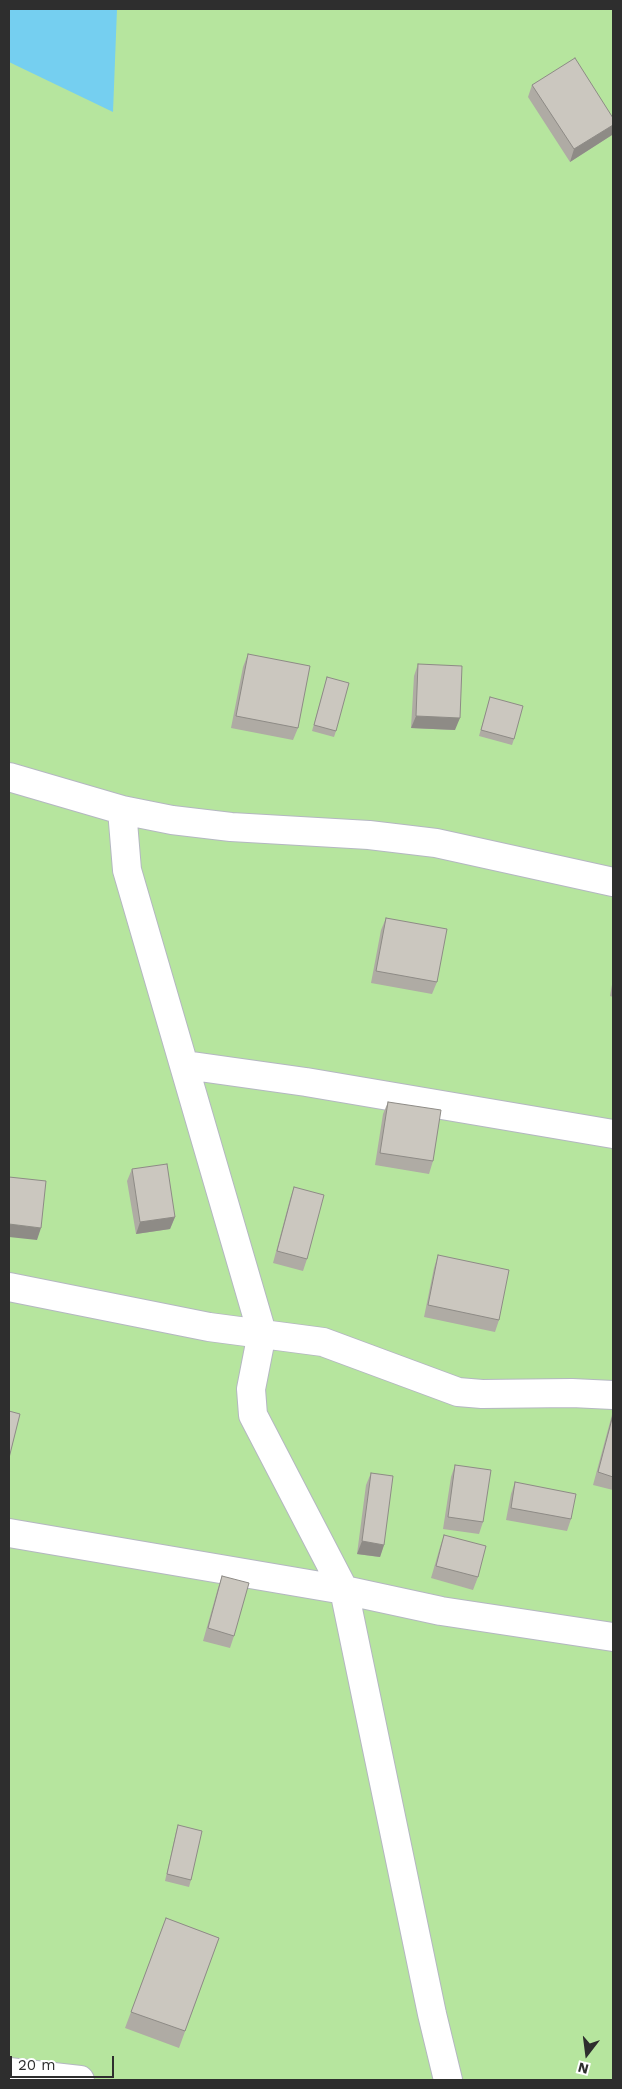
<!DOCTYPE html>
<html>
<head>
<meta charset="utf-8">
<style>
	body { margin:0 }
	#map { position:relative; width:622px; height:2089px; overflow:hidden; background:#efe9e1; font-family:"Work Sans",sans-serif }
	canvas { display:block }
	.frame { position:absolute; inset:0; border:10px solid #2e2e2e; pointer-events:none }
	.north { position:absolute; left:562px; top:2029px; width:50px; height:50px; -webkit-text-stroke:4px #fff; paint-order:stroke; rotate:195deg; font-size:14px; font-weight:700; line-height:20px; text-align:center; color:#2e2e2e }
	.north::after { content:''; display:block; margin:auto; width:18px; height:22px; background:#2e2e2e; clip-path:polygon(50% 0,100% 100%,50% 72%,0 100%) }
	.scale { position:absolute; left:10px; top:2056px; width:104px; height:22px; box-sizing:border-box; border:2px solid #2e2e2e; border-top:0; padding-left:6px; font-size:15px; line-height:18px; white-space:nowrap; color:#2e2e2e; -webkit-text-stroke:4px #fff; paint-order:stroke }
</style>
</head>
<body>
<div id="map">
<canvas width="622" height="2089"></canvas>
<div class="frame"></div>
<div class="north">N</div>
<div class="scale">20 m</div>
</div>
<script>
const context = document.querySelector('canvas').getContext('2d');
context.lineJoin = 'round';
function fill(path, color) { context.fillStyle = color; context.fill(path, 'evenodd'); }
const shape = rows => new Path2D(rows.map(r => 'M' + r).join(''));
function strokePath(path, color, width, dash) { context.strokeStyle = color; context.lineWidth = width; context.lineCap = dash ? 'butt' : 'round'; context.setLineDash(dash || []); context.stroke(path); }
fill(shape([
	[9,9,613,9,613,2080,9,2080]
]), '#b6e59e');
fill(shape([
	[9,9,117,9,113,112,9,62]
]), '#75cff0');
const street = shape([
	[9,777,122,810,172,820,231,827,369,835,436,843,613,882],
	[122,810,127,870,262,1333,251,1389,253,1415,344,1590,432,2014,448,2080],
	[185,1065,306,1082,613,1134],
	[9,1287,209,1327,323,1342,458,1392,482,1394,572,1393,613,1395],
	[9,1533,344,1590,441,1611,613,1637],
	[9,2072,80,2080]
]);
strokePath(street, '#b4b7c1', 30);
strokePath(street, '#fff', 28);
fill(shape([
	[532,85,613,118,613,131,612,135,570,162,528,97],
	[248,654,298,728,293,740,231,728,243,667],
	[418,664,455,730,411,728,414,676],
	[327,677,336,731,334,737,312,731],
	[490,697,514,739,512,745,479,736],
	[386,918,437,982,432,994,371,983,381,930],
	[613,979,613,997,610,996],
	[388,1102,433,1161,429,1174,375,1165,383,1114],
	[132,1169,175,1217,170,1229,136,1234,127,1181],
	[294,1187,307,1259,303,1271,273,1263,290,1199],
	[438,1255,499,1320,495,1332,424,1317,434,1268],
	[613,1411,613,1490,593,1485],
	[455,1465,483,1522,479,1534,443,1529,451,1477],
	[371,1473,384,1545,380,1557,357,1554,366,1485],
	[515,1482,571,1519,567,1531,506,1520,511,1494],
	[444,1535,478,1577,473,1590,431,1578,440,1547],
	[222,1576,234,1636,230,1648,203,1641,218,1588],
	[178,1825,191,1880,189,1887,165,1881,176,1832],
	[166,1918,219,1938,179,2048,125,2028]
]), '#afaba4');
fill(shape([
	[613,125,613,131,612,135,570,162,574,149],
	[416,716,460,718,455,730,411,728],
	[175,1217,170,1229,136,1234,140,1222],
	[9,1224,41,1228,37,1240,9,1237],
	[362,1541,384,1545,380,1557,357,1554]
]), '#8e8b86');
const building = shape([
	[575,58,613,118,613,125,574,149,532,85,575,58],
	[248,654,310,666,298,728,236,716,248,654],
	[418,664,462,666,460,718,416,716,418,664],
	[327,677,349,683,336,731,314,725,327,677],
	[490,697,523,706,514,739,481,730,490,697],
	[386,918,447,929,437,982,376,971,386,918],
	[388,1102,441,1110,433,1161,380,1153,388,1102],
	[167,1164,175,1217,140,1222,132,1169,167,1164],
	[9,1177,46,1181,41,1228,9,1224,9,1177],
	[294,1187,324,1195,307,1259,277,1251,294,1187],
	[438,1255,509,1270,499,1320,428,1305,438,1255],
	[9,1411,20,1414,9,1458,9,1411],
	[613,1415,613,1477,598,1472,613,1415],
	[455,1465,491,1470,483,1522,448,1517,455,1465],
	[371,1473,393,1476,384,1545,362,1541,371,1473],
	[515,1482,576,1494,571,1519,511,1508,515,1482],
	[444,1535,486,1546,478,1577,436,1566,444,1535],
	[222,1576,249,1583,234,1636,208,1628,222,1576],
	[178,1825,202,1831,191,1880,167,1874,178,1825],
	[166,1918,219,1938,185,2031,131,2012,166,1918]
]);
fill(building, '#cbc7bf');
strokePath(building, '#8e8b86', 1);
</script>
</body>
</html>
